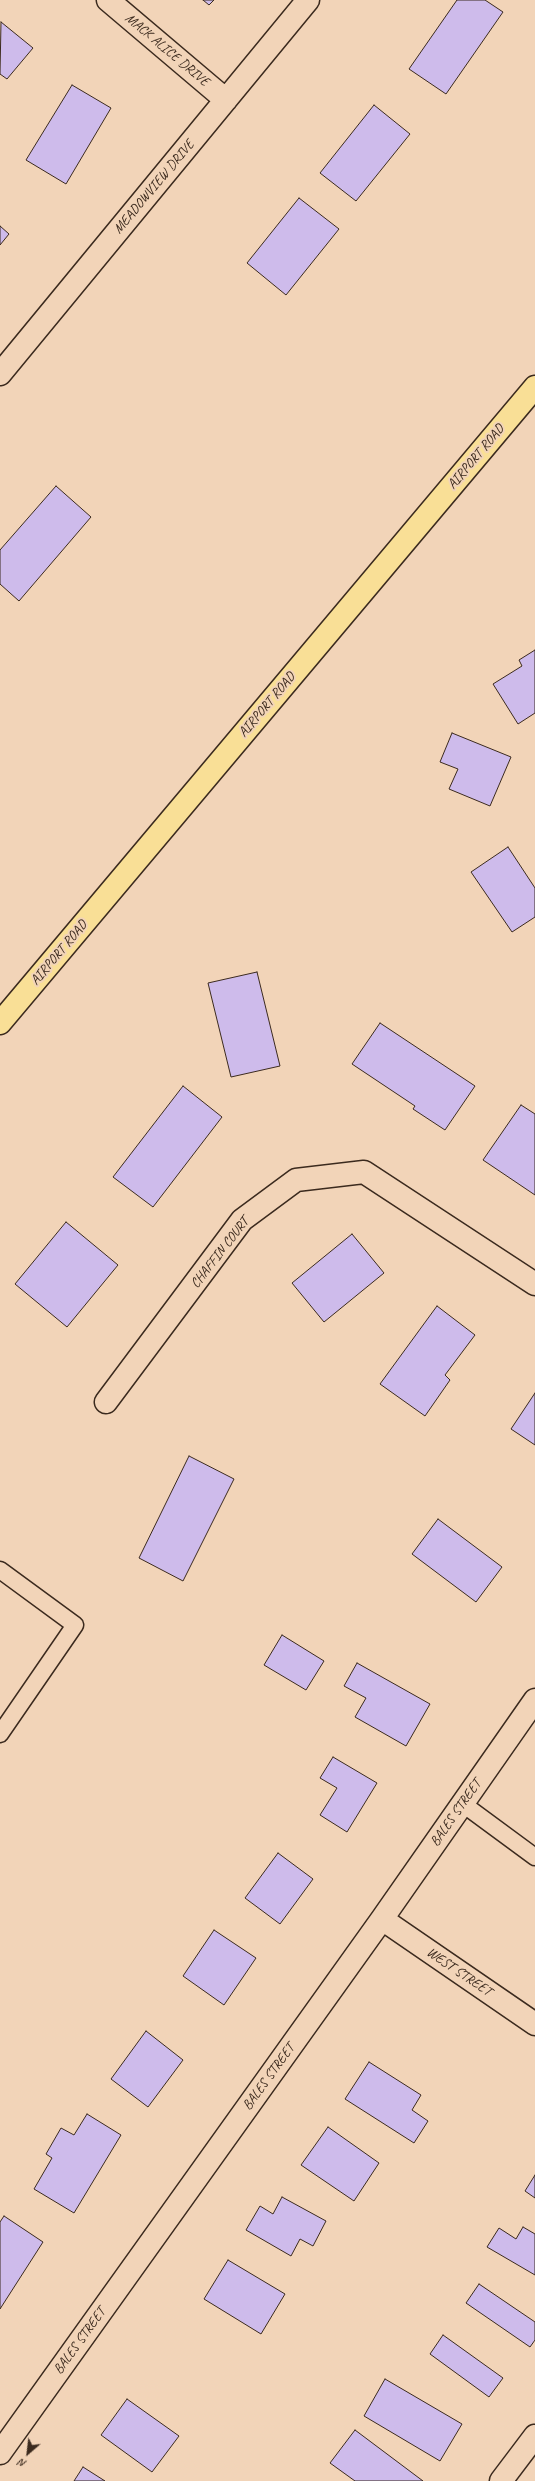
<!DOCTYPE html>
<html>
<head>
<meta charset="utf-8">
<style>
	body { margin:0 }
	#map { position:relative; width:535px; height:2481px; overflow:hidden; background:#f2d4b8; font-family:Caveat,sans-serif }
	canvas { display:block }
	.north { position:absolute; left:8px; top:2433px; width:40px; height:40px; -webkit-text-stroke:3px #f2d4b8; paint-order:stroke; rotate:208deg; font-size:11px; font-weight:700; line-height:16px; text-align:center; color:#3b2a1e }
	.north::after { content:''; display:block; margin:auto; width:14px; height:18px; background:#3b2a1e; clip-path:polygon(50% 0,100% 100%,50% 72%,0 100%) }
</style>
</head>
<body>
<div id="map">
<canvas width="535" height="2481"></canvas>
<div class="north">N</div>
</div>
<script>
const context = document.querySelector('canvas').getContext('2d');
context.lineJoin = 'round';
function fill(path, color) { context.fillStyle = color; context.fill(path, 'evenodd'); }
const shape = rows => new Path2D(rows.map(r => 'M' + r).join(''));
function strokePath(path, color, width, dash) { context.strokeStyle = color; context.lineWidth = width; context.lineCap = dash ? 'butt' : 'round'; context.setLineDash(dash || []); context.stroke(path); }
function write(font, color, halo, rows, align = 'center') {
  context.font = font + ' Caveat,sans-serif'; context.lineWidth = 4; context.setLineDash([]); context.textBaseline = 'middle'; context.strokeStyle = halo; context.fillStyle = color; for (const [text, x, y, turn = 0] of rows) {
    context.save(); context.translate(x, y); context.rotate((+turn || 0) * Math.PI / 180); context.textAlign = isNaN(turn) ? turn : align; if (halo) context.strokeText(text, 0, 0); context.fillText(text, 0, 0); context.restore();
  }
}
const building = shape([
	[203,0,214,0,209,5,203,0],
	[457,0,485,0,503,12,446,94,409,69,457,0],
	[1,22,33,48,7,79,0,74,1,22],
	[72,85,111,108,66,184,26,160,72,85],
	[374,105,410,134,356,201,320,173,374,105],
	[299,198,339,229,286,295,247,263,299,198],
	[0,226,9,234,0,245,0,226],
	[56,486,91,517,19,601,0,584,0,550,56,486],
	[535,650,535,713,518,724,493,684,522,666,519,660,535,650],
	[452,733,511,757,490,806,449,789,458,769,440,762,452,733],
	[508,847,535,888,535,917,512,932,471,872,508,847],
	[257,972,280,1066,231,1077,208,983,257,972],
	[380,1023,475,1086,445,1130,413,1109,415,1106,352,1064,380,1023],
	[183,1086,222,1117,153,1207,113,1177,183,1086],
	[521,1105,535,1114,535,1195,483,1160,521,1105],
	[66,1222,118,1265,67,1327,15,1284,66,1222],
	[352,1234,384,1273,324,1322,292,1283,352,1234],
	[437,1306,475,1335,445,1375,450,1380,425,1416,380,1384,437,1306],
	[535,1393,535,1445,511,1429,535,1393],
	[189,1456,234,1479,183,1581,139,1558,189,1456],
	[438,1519,502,1567,476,1602,412,1554,438,1519],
	[282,1635,324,1661,306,1690,264,1665,282,1635],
	[357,1663,430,1704,406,1746,355,1717,366,1698,344,1686,357,1663],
	[333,1757,377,1783,347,1832,320,1815,337,1788,320,1778,333,1757],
	[278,1853,313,1879,280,1924,245,1898,278,1853],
	[214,1930,256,1958,224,2005,183,1976,214,1930],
	[146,2031,183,2060,148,2107,111,2079,146,2031],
	[369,2062,421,2095,412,2110,428,2121,414,2143,345,2099,369,2062],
	[87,2114,121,2135,74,2213,34,2189,52,2158,46,2154,61,2128,74,2135,87,2114],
	[328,2127,379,2163,354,2201,301,2165,328,2127],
	[535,2175,535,2198,525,2191,535,2175],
	[282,2197,326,2221,313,2246,300,2239,291,2256,246,2230,260,2206,273,2214,282,2197],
	[4,2216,43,2242,0,2309,0,2222,4,2216],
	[523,2227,535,2234,535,2275,487,2247,499,2228,516,2239,523,2227],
	[228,2260,285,2294,261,2334,204,2299,228,2260],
	[479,2284,535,2322,535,2340,530,2347,466,2303,479,2284],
	[443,2335,503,2378,489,2397,430,2354,443,2335],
	[385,2379,462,2424,440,2461,364,2416,385,2379],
	[127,2399,179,2436,152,2472,101,2435,127,2399],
	[355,2430,423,2481,355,2481,330,2463,355,2430],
	[83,2467,105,2481,74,2481,83,2467]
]);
fill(building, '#cebbeb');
strokePath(building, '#3b2a1e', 1);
const lane = shape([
	[0,1570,75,1625,0,1734],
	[463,1804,535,1857]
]);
const street = shape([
	[108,0,226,100],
	[0,374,308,0],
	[106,1402,242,1220,296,1180,364,1172,535,1284],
	[382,1919,535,2024],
	[0,2453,382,1919,535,1700],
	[501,2481,535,2436]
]);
const highway = shape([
	[0,1023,535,387]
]);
strokePath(lane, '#3b2a1e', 19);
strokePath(street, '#3b2a1e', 25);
strokePath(highway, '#3b2a1e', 25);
strokePath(lane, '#f2d4b8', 16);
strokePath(street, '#f2d4b8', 22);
strokePath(highway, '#f9df96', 22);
write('14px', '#3b2a1e', '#f2d4b8', [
	["MACK ALICE DRIVE",167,50,40],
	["MEADOWVIEW DRIVE",154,187,-50],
	["AIRPORT ROAD",476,457,-50],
	["AIRPORT ROAD",267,705,-50],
	["AIRPORT ROAD",59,953,-50],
	["CHAFFIN COURT",220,1253,-52],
	["BALES STREET",456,1813,-55],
	["WEST STREET",459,1972,34],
	["BALES STREET",269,2077,-54],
	["BALES STREET",80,2341,-54]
]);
</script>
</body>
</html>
